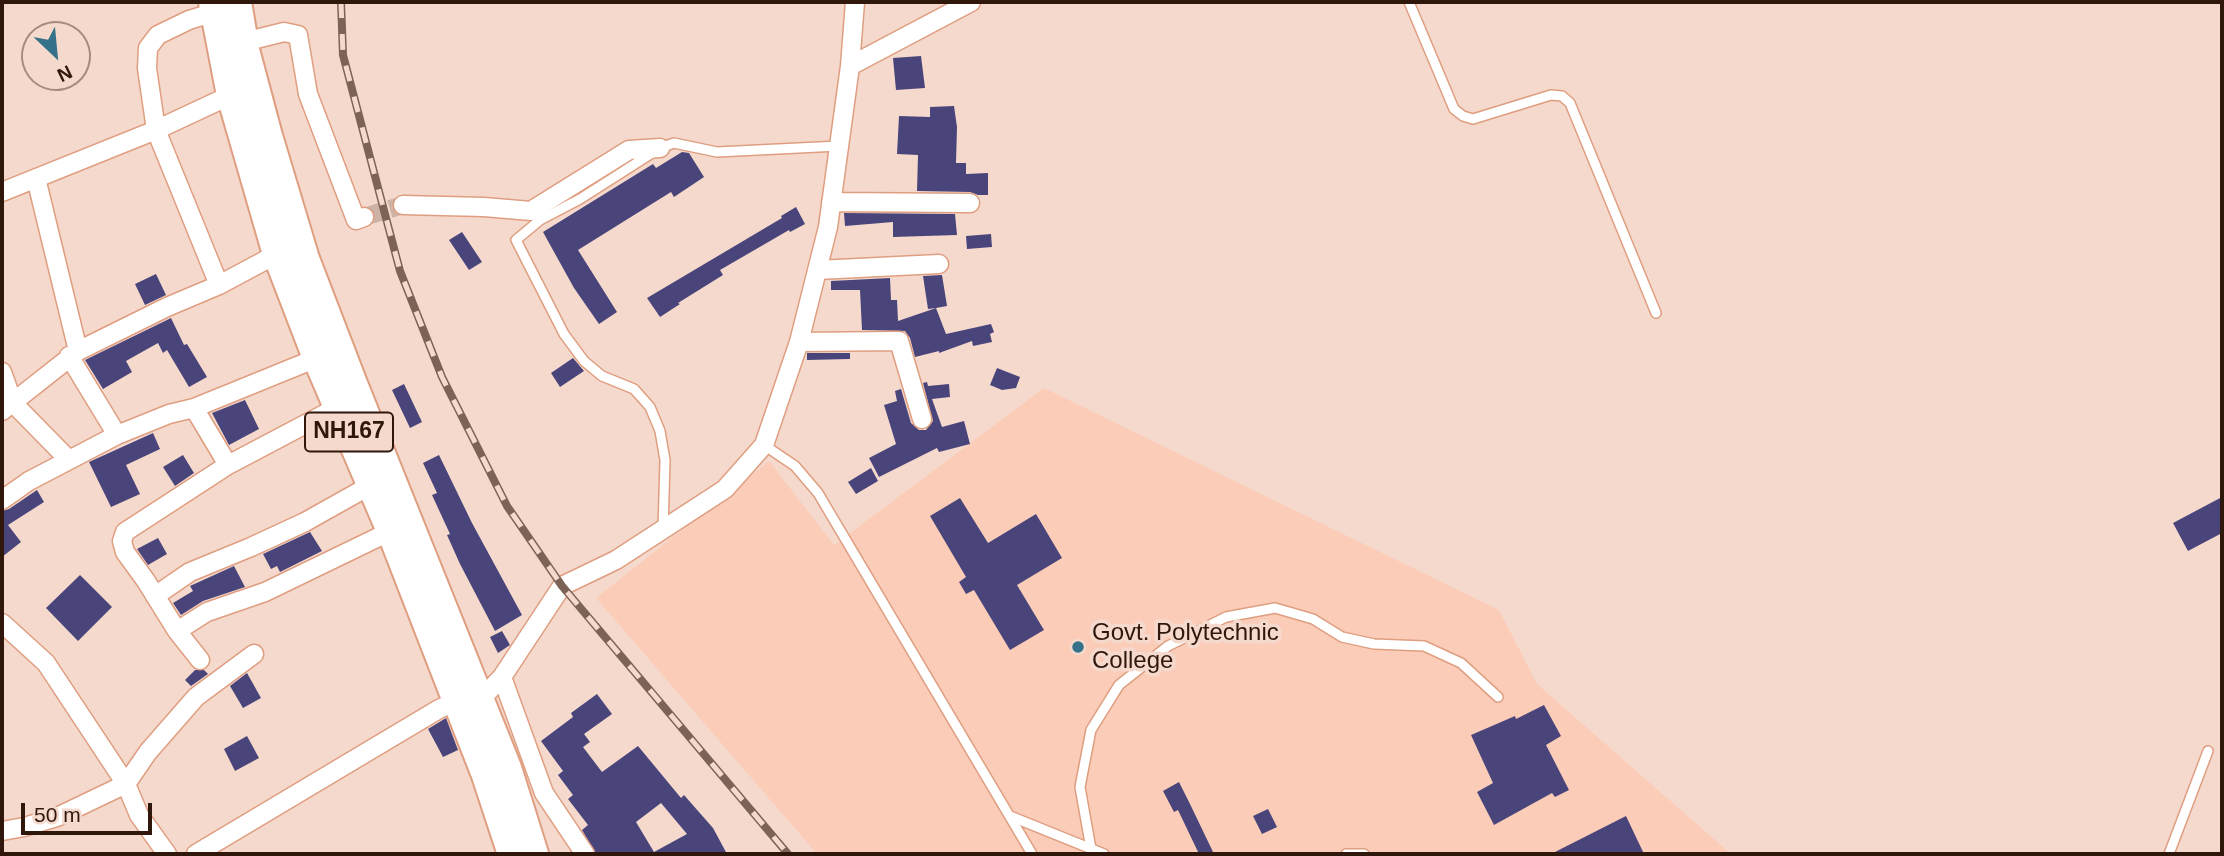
<!DOCTYPE html>
<html>
<head>
<meta charset="utf-8">
<style>
	body { margin:0 }
	#map { position:relative; width:2224px; height:856px; overflow:hidden; background:#f5d9cd; font-family:Arial,sans-serif }
	canvas { display:block }
	.frame { position:absolute; inset:0; border:4px solid #2f170b; pointer-events:none }
	.north { position:absolute; left:21px; top:21px; width:70px; height:70px; box-sizing:border-box; background:#f5d9cd; border:2px solid #a68b7f; border-radius:50%; rotate:154deg; font-size:19px; font-weight:700; line-height:28px; text-align:center; color:#2f170b }
	.north::after { content:''; display:block; margin:auto; width:24px; height:32px; background:#357289; clip-path:polygon(50% 0,100% 100%,50% 72%,0 100%) }
	.scale { position:absolute; left:21px; top:803px; width:131px; height:32px; box-sizing:border-box; border:4px solid #2f170b; border-top:0; padding-left:9px; font-size:21px; line-height:24px; white-space:nowrap; color:#2f170b; -webkit-text-stroke:5px #f5d9cd; paint-order:stroke }
</style>
</head>
<body>
<div id="map">
<canvas width="2224" height="856"></canvas>
<div class="frame"></div>
<div class="north">N</div>
<div class="scale">50 m</div>
</div>
<script>
const context = document.querySelector('canvas').getContext('2d');
context.lineJoin = 'round';
function fill(path, color) { context.fillStyle = color; context.fill(path, 'evenodd'); }
const shape = rows => new Path2D(rows.map(r => 'M' + r).join(''));
function strokePath(path, color, width, dash) { context.strokeStyle = color; context.lineWidth = width; context.lineCap = dash ? 'butt' : 'round'; context.setLineDash(dash || []); context.stroke(path); }
function write(font, color, halo, rows, align = 'center') {
  context.font = font + ' Arial,sans-serif'; context.lineWidth = 7; context.setLineDash([]); context.textBaseline = 'middle'; context.strokeStyle = halo; context.fillStyle = color; for (const [text, x, y, turn = 0] of rows) {
    context.save(); context.translate(x, y); context.rotate((+turn || 0) * Math.PI / 180); context.textAlign = isNaN(turn) ? turn : align; if (halo) context.strokeText(text, 0, 0); context.fillText(text, 0, 0); context.restore();
  }
}
fill(shape([
	[1044,388,1499,610,1537,684,1731,854,817,854,596,598,769,461,834,545]
]), '#fbcdb8');
fill(shape([
	[921,56,925,88,896,90,893,58],
	[954,106,957,127,956,163,966,163,966,174,988,173,988,195,978,195,970,192,917,191,918,155,897,154,899,116,930,117,930,107],
	[682,152,689,153,704,177,674,197,671,192,578,250,617,312,599,324,574,288,543,232,653,164,656,168],
	[796,207,805,224,790,232,789,230,720,270,723,275,678,303,680,304,660,317,647,298,782,218,781,216],
	[844,213,955,214,957,235,893,237,893,222,845,226],
	[462,232,482,262,469,270,449,240],
	[991,234,992,247,967,249,966,236],
	[156,274,166,295,145,305,135,284],
	[942,275,947,306,936,308,946,334,991,324,994,332,990,334,992,342,973,346,972,341,939,353,939,351,915,357,910,338,905,331,862,330,860,290,831,290,831,281,890,278,891,300,897,300,898,321,936,308,928,309,923,276],
	[171,318,184,345,187,344,207,377,189,387,167,350,163,353,158,343,126,361,132,372,103,389,85,360],
	[850,353,850,359,807,360,807,353],
	[573,358,584,371,560,387,551,373],
	[997,368,1020,377,1016,388,1002,390,990,385],
	[927,382,928,386,949,384,950,397,932,399,942,427,964,421,970,444,939,452,937,448,879,477,869,458,896,444,884,405,897,401,895,391,901,389,911,423,919,430,926,430,933,421,923,383],
	[404,384,422,422,410,428,392,390],
	[245,400,259,429,229,445,212,413],
	[153,433,160,449,126,465,140,494,111,507,89,462],
	[183,455,194,473,175,486,163,467],
	[439,455,472,523,522,615,495,631,460,564,447,535,450,534,432,495,437,493,423,463],
	[871,468,878,481,856,494,848,482],
	[37,490,44,502,8,525,21,542,2,557,2,511,9,509],
	[2222,497,2222,533,2188,551,2173,523],
	[960,498,988,543,1036,514,1062,558,1017,585,1044,630,1010,650,974,590,966,594,959,582,966,577,930,516],
	[310,532,322,551,280,572,277,566,271,569,263,554],
	[158,538,167,554,148,565,137,549],
	[234,566,245,587,203,601,181,615,173,603,193,591,190,586],
	[80,575,112,607,78,641,46,608],
	[502,631,510,645,498,653,490,637],
	[195,670,204,670,208,674,191,686,185,680],
	[247,673,261,698,243,708,230,686],
	[597,694,612,714,584,734,590,742,583,747,602,772,638,746,681,798,684,795,713,828,727,854,596,854,582,830,588,825,568,799,573,795,558,775,563,771,541,741,573,717,571,713],
	[661,803,687,834,654,852,636,822],
	[1544,705,1561,736,1546,745,1569,790,1555,797,1552,793,1494,825,1477,792,1493,783,1471,735,1515,716,1516,719],
	[446,718,458,750,443,757,428,729],
	[247,736,259,758,235,771,224,749],
	[1179,782,1190,804,1214,854,1199,854,1178,810,1174,812,1163,791],
	[1268,809,1277,827,1262,834,1253,816],
	[1626,816,1644,854,1551,854]
]), '#49457b');
strokePath(shape([
	[364,217,403,205]
]), '#cdb2a6', 18, [18, 9]);
const service = shape([
	[1409,2,1454,109,1463,116,1473,119,1551,95,1562,96,1570,103,1656,313],
	[764,445,795,466,818,493,1032,854],
	[663,530,665,460,660,431,650,407,634,389,602,376,584,361,564,334,516,240,540,220,580,199,660,148,674,143,717,152,839,146],
	[1010,816,1104,854],
	[1091,849,1080,787,1091,730,1119,685,1168,646,1226,617,1275,608,1313,619,1342,637,1374,644,1424,646,1461,663,1498,697],
	[1346,854,1364,854],
	[2169,854,2208,751]
]);
const minor = shape([
	[215,12,189,20,158,35,148,48,147,68,156,130,219,285],
	[244,42,284,32,298,35,308,94,356,220,364,217],
	[850,66,855,2],
	[36,178,78,351],
	[2,192,156,130,231,95],
	[831,202,970,203],
	[403,205,484,207,531,211,629,150,660,148],
	[817,270,939,264],
	[799,342,899,341,922,419],
	[69,356,117,435],
	[2,372,13,403,69,460],
	[194,408,228,465,338,407],
	[2,411,78,351,167,307,219,285,277,254],
	[2,500,29,481,117,435,169,414,194,408,317,358],
	[155,596,190,572,251,547,305,522,371,485],
	[2,623,46,663,126,784,139,815,167,854],
	[177,631,207,612,265,592,391,531],
	[200,660,177,631,146,581,125,552,122,541,125,532,228,465],
	[502,677,544,793,585,854],
	[479,701,502,677,562,586,616,560,725,489,764,445,799,342,828,227,850,66,971,2],
	[2,831,24,827,57,817,126,784,148,752,196,697,254,654],
	[196,854,439,709,457,701]
]);
const trunk = shape([
	[213,2,231,95,277,254,317,358,391,531,457,701,486,775,512,854],
	[237,2,245,50,268,136,305,259,353,384,507,768,534,854]
]);
strokePath(service, '#df9e80', 12);
strokePath(minor, '#df9e80', 21);
strokePath(trunk, '#df9e80', 32);
strokePath(service, '#fff', 9);
strokePath(minor, '#fff', 18);
strokePath(trunk, '#fff', 28);
const rail = shape([
	[341,2,343,55,400,271,442,377,507,506,562,586,788,854]
]);
strokePath(rail, '#7d6357', 8);
strokePath(rail, '#f5d9cd', 5, [16]);
for (const [x, y, r, color] of [
	[1078,647,7,"#357289"]
]) { const dot = new Path2D(); dot.arc(x, y, r, 0, 2 * Math.PI); context.fillStyle = color; context.fill(dot); strokePath(dot, '#f5d9cd', 2.5); }
for (const [x, y, w] of [
	[349,432,88]
]) { const box = new Path2D(); box.roundRect(x - w / 2, y - 19.5, w, 39, 5); context.fillStyle = '#f5d9cd'; context.fill(box); strokePath(box, '#2f170b', 2); }
write('bold 23px', '#2f170b', null, [
	["NH167",349,432]
]);
write('24px', '#2f170b', '#f5d9cd', [
	["Govt. Polytechnic",1092,633],
	["College",1092,661]
], 'left');
</script>
</body>
</html>
